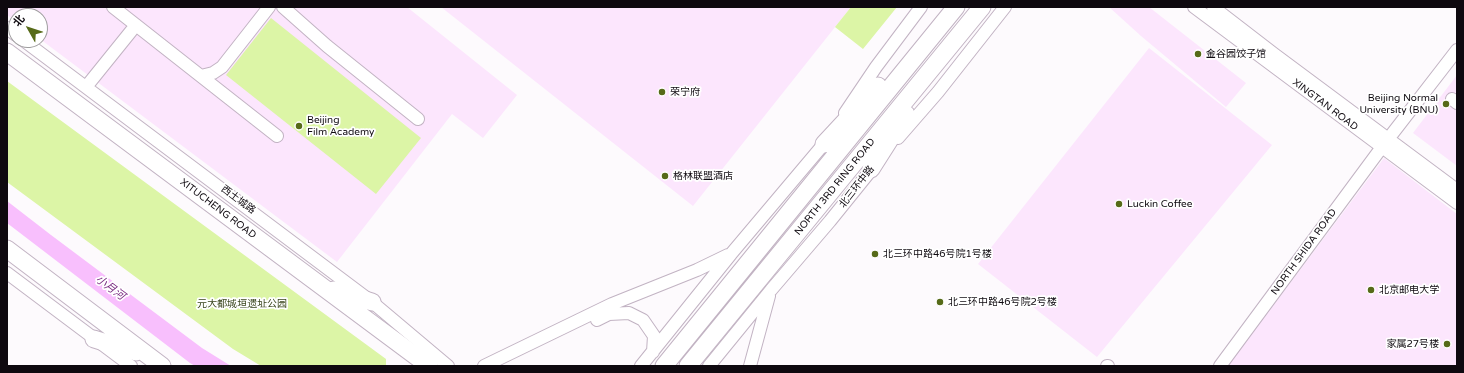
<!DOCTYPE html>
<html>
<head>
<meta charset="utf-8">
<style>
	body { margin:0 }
	#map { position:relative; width:1464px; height:373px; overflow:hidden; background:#fdfafd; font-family:"Varela Round","Noto Sans SC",sans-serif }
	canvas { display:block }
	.frame { position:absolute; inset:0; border:8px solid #0e090f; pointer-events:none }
	.north { position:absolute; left:8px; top:8px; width:40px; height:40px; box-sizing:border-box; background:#fff; border:1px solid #9f9d9f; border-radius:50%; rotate:309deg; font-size:11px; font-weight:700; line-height:16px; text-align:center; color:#0e090f }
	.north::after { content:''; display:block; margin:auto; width:14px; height:18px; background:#566a18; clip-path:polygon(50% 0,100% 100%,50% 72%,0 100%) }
</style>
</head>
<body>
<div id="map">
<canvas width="1464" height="373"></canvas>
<div class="frame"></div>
<div class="north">北</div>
</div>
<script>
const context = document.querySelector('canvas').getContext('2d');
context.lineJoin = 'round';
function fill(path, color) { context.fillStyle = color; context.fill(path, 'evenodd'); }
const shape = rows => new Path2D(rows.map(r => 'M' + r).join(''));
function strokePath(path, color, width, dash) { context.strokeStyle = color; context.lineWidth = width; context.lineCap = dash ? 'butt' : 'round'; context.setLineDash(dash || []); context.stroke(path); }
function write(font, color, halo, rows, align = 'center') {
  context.font = font + ' "Varela Round","Noto Sans SC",sans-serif'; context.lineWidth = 3.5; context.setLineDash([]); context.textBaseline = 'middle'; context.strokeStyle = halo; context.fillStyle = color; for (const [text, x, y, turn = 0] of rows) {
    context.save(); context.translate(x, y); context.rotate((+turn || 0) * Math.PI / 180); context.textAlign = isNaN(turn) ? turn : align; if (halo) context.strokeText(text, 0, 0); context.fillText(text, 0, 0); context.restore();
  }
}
fill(shape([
	[7,7,407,7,517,95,483,138,452,114,337,262,40,39,40,16,16,16,16,21,7,15],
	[441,7,851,7,693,206],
	[1109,7,1149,7,1246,83,1226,107,1141,36],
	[1149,48,1272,145,1097,357,978,264],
	[1457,75,1457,166,1413,133],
	[1384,158,1457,214,1457,366,1228,366]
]), '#fce6fd');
fill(shape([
	[851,7,897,7,863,49,835,27],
	[271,18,421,138,376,194,226,75],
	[7,81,386,359,386,366,261,366,233,349,7,182]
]), '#dcf5a6');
fill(shape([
	[7,201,51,235,202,348,231,366,195,366,190,363,7,223]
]), '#f8bffd');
const minor = shape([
	[113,7,277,136],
	[283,7,327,46,418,119],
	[1194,7,1457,203],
	[1213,7,1274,54,1457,190],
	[7,28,16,35],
	[23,40,372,302,448,366],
	[201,76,213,73,222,67,269,7],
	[86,87,136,25],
	[1452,99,1457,103],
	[845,113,876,67,921,7],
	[898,138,938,92,1005,7],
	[7,273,131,366],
	[597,320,609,314,629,313,643,320,654,336,653,352],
	[484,366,612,304,697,270,728,255],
	[641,366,731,254,828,139],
	[709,366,771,290,830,221,876,164],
	[750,366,769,296],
	[1107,366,1108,366],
	[1220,366,1382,147,1457,50]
]);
const highway = shape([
	[7,52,429,366],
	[824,144,878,86],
	[871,169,906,114],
	[7,249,162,366],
	[334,290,372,302],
	[94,339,136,352],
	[664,366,956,7],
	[688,366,982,7]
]);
strokePath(minor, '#c2b3c3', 14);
strokePath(highway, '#c2b3c3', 19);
strokePath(minor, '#fff', 12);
strokePath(highway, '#fff', 17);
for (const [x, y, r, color] of [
	[1198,54,4,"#566a18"],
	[662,92,4,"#566a18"],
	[1446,104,4,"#566a18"],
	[299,126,4,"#566a18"],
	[665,176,4,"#566a18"],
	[1119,204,4,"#566a18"],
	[875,254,4,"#566a18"],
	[1371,290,4,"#566a18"],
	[940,302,4,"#566a18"],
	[1447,344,4,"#566a18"]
]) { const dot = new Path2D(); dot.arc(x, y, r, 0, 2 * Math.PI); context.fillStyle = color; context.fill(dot); strokePath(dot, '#fff', 1.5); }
write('10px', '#0e090f', '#fff', [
	["金谷园饺子馆",1206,54],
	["荣宁府",670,92],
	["Beijing Normal",1438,98,"right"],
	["University (BNU)",1438,110,"right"],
	["Beijing",307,120],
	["Film Academy",307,132],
	["格林联盟酒店",673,176],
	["Luckin Coffee",1127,204],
	["北三环中路46号院1号楼",883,254],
	["北京邮电大学",1379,290],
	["北三环中路46号院2号楼",948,302],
	["家属27号楼",1439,344,"right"]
], 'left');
write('10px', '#0e090f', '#fff', [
	["XINGTAN ROAD",1325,105,37],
	["NORTH 3RD RING ROAD",835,187,-51],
	["北三环中路",857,187,-52],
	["西土城路",238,200,37],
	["XITUCHENG ROAD",218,209,37],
	["NORTH SHIDA ROAD",1304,252,-54]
]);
write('10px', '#37431a', '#fff', [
	["元大都城垣遗址公园",242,304]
]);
write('italic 11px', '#721f7b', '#fff', [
	["小月河",110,288,37]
]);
</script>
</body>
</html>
